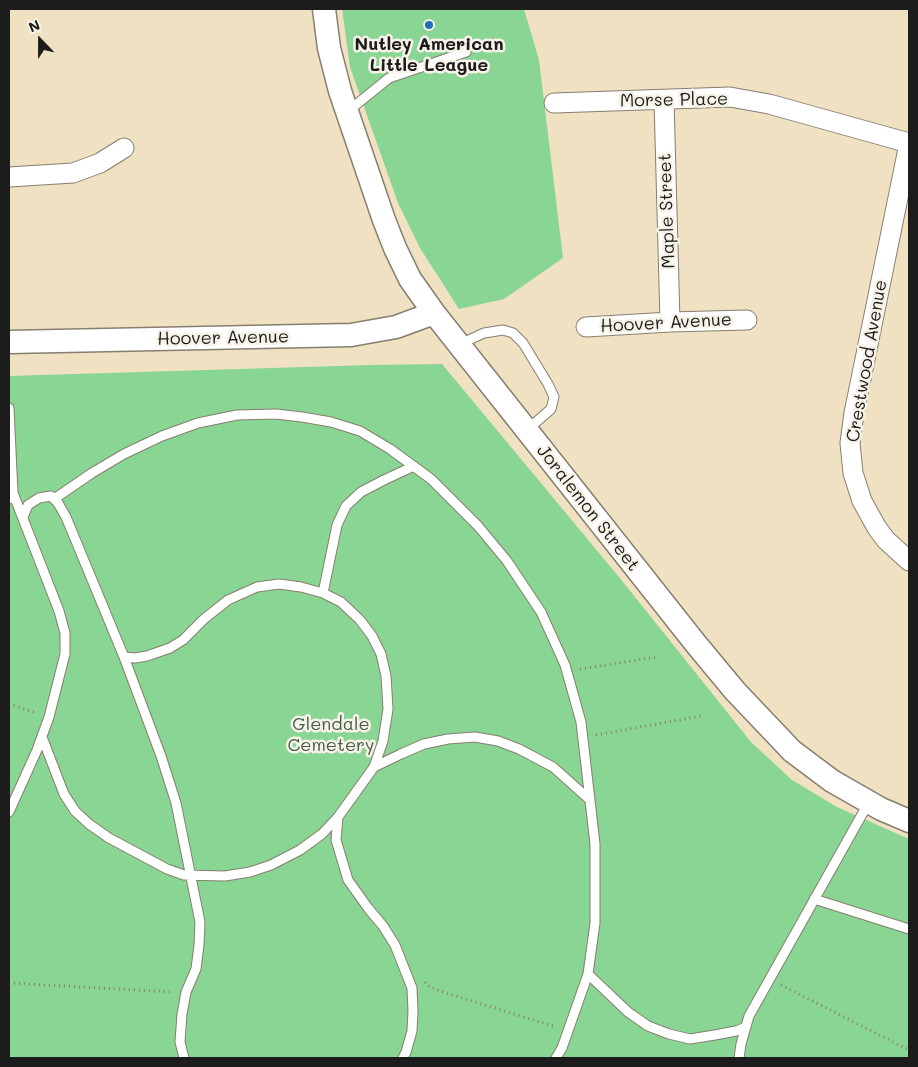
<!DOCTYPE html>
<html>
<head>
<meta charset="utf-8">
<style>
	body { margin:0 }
	#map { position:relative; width:918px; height:1067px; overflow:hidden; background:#efe1c2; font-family:Mali,sans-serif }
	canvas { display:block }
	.frame { position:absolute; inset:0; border:10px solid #1c1c1c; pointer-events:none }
	.north { position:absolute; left:15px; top:15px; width:50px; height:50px; -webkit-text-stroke:4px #f7f3e8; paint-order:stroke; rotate:338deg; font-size:14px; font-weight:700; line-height:20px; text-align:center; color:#1c1c1c }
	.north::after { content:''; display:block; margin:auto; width:18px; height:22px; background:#1c1c1c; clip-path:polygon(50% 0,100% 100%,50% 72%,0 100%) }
</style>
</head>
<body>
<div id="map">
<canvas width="918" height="1067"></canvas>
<div class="frame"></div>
<div class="north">N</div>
</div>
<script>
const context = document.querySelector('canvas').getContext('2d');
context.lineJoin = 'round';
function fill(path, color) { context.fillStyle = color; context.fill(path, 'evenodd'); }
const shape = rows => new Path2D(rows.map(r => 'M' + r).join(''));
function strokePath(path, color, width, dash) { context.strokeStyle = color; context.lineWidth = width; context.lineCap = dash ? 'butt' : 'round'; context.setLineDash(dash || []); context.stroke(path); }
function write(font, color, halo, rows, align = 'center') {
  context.font = font + ' Mali,sans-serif'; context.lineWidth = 5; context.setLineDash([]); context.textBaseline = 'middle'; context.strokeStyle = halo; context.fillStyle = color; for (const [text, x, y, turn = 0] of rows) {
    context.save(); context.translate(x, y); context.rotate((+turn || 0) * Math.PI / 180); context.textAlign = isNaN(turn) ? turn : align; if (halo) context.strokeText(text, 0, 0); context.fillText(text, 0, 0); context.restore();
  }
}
fill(shape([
	[342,9,524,9,539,60,563,258,504,299,459,309,420,248,398,203,350,67],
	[442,364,619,577,751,742,792,780,837,807,909,839,909,1058,9,1058,9,376,371,365]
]), '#89d593');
const service = shape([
	[347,112,389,78,466,52],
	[460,344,484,333,503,330,513,333,523,343,548,384,554,397,551,409,527,430],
	[9,408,13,493,9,499],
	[54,499,92,473,124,454,162,436,198,423,237,415,276,414,302,417,331,422,360,431,390,449,431,479,478,526,507,561,541,612,565,665,581,722,595,844,595,923,588,974,562,1048,556,1058],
	[23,517,28,505,39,498,51,496,58,503,66,517,124,657,161,756,176,803,200,922,199,945,196,969,186,992,182,1014,180,1042,184,1058],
	[323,593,337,525,346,506,361,492,384,480,414,466],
	[42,737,64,794,75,811,89,824,109,838,167,869,184,875,225,876,250,872,271,865,300,850,322,834,338,817,374,767,383,741,388,709,386,676,381,654,372,636,360,620,341,602,323,593,301,587,279,584,257,587,228,600,204,619,183,640,170,648,147,656,135,658,124,657],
	[374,767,401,754,424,744,448,739,475,737,498,741,519,749,553,767,590,800],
	[9,812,37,750,49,717,65,654,65,633,59,611,13,493],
	[338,817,336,840,348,880,368,908,383,926,395,945,412,988,413,1011,412,1031,406,1052,403,1058],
	[814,899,909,929],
	[588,974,628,1012,648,1026,669,1034,690,1039,715,1035,736,1031,746,1027],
	[739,1058,741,1044,749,1016,869,802]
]);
const minor = shape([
	[664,100,670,322],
	[554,103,730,97,769,104,909,143],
	[909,144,854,413,850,443,853,473,862,501,877,528,886,540,909,561],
	[9,177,73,173,100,163,124,148],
	[586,327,670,322,747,320]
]);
const tertiary = shape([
	[324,9,329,48,340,91,384,220,395,248,410,279,434,313,696,644,735,691,792,751,832,781,881,809,909,821],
	[9,342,351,335,396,327,434,313]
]);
strokePath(service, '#867e6f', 11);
strokePath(minor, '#867e6f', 21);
strokePath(tertiary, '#867e6f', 25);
strokePath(shape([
	[580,669,657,657],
	[9,704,37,713],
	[596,735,701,716],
	[425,982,429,986,440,991,556,1027],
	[9,983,173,992],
	[781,985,909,1050]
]), '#867e6f', 3, [1, 4]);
strokePath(service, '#fff', 9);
strokePath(minor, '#fff', 19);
strokePath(tertiary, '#fff', 22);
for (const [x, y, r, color] of [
	[429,25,5,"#1f6fb2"]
]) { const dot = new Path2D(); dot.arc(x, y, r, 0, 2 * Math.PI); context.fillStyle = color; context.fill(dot); strokePath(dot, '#f7f3e8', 2); }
write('bold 18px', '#1c1c1c', '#f7f3e8', [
	["Nutley American",429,44],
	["Little League",429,65]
]);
write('18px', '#1c1c1c', '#f7f3e8', [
	["Morse Place",674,100,-1],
	["Maple Street",667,211,-92],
	["Hoover Avenue",666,323,-3],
	["Hoover Avenue",223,338,-1],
	["Crestwood Avenue",867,361,-80],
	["Joralemon Street",588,508,52]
]);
write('18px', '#425d46', '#f7f3e8', [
	["Glendale",331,724],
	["Cemetery",331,745]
]);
</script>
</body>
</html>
